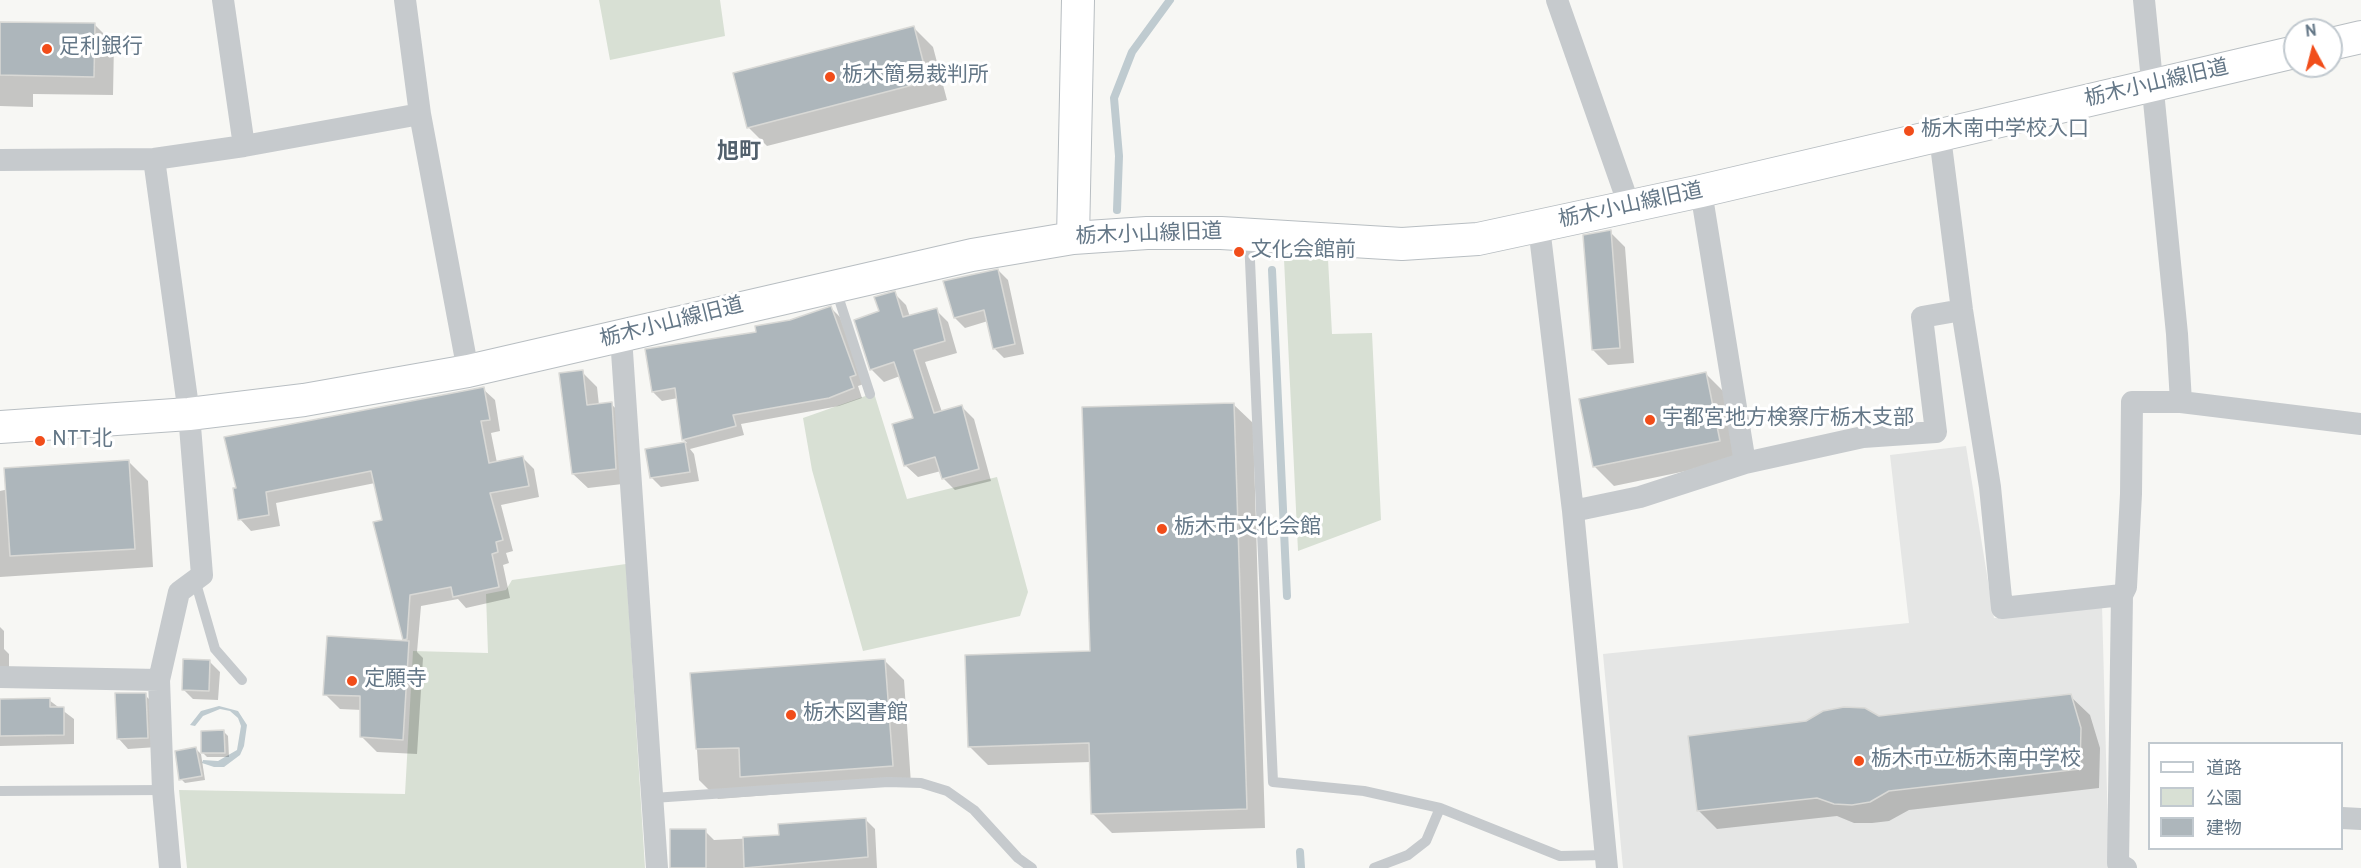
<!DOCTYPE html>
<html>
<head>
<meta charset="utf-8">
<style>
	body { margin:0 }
	#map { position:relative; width:2361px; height:868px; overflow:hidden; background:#f7f7f4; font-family:Overpass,"Noto Sans JP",sans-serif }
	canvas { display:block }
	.legend { position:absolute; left:2148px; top:742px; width:195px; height:108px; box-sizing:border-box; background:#fff; border:2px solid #c1c9cf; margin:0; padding:8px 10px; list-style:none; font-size:18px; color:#647787 }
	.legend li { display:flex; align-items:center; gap:12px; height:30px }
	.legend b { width:30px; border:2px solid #c1c9cf }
	.north { position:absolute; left:2283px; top:18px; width:60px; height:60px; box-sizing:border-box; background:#fff; border:2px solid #c1c9cf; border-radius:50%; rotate:353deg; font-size:16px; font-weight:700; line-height:24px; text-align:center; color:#647787 }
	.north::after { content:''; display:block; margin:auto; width:21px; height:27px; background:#f14d1a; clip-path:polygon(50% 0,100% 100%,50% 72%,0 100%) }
</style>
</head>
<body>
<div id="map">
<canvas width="2361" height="868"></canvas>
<ul class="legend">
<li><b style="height:8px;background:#fff"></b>道路</li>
<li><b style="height:16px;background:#d8e0d4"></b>公園</li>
<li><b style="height:16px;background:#adb6bb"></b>建物</li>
</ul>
<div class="north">N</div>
</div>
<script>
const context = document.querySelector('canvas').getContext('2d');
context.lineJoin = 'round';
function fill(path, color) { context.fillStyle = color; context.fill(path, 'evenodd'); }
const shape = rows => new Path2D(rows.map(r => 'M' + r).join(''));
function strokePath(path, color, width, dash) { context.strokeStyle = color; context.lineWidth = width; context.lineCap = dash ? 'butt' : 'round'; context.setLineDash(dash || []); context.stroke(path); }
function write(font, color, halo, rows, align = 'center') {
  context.font = font + ' Overpass,"Noto Sans JP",sans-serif'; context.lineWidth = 6; context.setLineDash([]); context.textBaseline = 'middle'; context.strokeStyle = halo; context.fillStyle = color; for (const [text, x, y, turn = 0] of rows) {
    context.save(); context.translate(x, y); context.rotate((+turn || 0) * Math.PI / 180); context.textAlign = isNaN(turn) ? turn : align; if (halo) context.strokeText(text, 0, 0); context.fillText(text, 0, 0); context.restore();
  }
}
fill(shape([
	[1966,446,1994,618,2102,605,2109,868,1623,868,1603,654,1909,623,1890,455]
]), '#e5e6e5');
fill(shape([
	[599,0,720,0,725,36,610,60],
	[1284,259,1328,259,1332,334,1372,333,1381,520,1298,551],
	[874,393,907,499,997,477,1028,592,1020,616,863,651,812,470,803,418],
	[626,564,645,868,187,868,179,790,405,794,413,651,488,653,486,594,506,590,512,580]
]), '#d8e0d4');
fill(shape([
	[219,706,238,711,247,725,244,746,240,755,224,767,214,767,202,763,203,760,218,761,237,750,241,726,238,718,230,711,220,709,203,716,195,726,190,725,201,711]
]), '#bfcbd0');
fill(shape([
	[0,23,95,25,114,44,113,95,33,94,33,107,0,106],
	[914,28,933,47,947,100,767,146,748,127],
	[1610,232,1625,247,1634,363,1608,365,1593,350],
	[998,270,1008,280,1024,354,1004,358,994,348,988,321,965,328,955,318],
	[894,293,906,305,910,317,936,310,948,322,957,353,925,362,942,412,962,407,974,419,991,481,955,490,943,478,941,471,918,477,905,465,915,419,900,376,884,382,871,369,881,312],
	[831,308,840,317,864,384,858,386,862,398,839,406,741,424,744,435,690,449,694,454,699,481,661,487,651,477,647,450,687,443,684,440,678,398,662,401,653,392,758,333],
	[582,372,597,387,599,405,611,404,626,418,631,483,588,488,573,474],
	[1706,374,1725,393,1739,460,1614,486,1595,467],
	[483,389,495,400,500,431,491,433,497,463,523,458,534,469,539,497,501,505,513,551,506,553,509,563,503,565,510,598,466,608,458,599,421,606,417,652,423,658,417,754,377,752,362,737,362,710,340,709,325,694,328,638,409,643,405,639,375,483,276,503,280,526,251,531,240,519,235,489],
	[1233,404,1253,423,1265,828,1112,833,1093,814,1091,762,988,765,969,746,1091,653],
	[129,462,148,481,153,567,0,577,0,491],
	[0,627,4,631,4,649,9,654,9,672,0,672],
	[885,661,904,680,911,784,718,799,699,780,692,674],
	[210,662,220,672,218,700,193,699,183,689],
	[145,695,155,705,157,747,128,749,119,739],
	[2070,696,2090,715,2100,748,2099,788,1909,810,1889,821,1872,823,1854,823,1837,816,1717,829,1698,810,1878,718],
	[0,700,49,700,74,719,74,744,0,746],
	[224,732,228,736,229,757,207,757,203,753],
	[196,749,201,754,205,780,185,783,181,779],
	[865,819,875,829,877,868,672,868,705,831,714,840,780,837]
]), '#0003');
strokePath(shape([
	[1117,210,1119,156,1114,98,1132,52,1170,0],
	[1272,270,1287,596],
	[1300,852,1301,868]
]), '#bfcbd0', 8);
const building = shape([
	[0,22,95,23,94,77,0,75,0,22],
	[914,26,928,81,747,128,733,73,914,26],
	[1611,230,1620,348,1592,350,1583,235,1611,230],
	[998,269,1015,344,993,349,984,310,954,318,943,281,998,269],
	[895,291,903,317,937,308,945,341,914,350,934,413,962,405,979,469,942,479,935,457,904,466,892,424,913,418,894,362,870,370,854,320,879,311,874,297,895,291],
	[831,306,856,375,850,377,854,388,829,398,733,415,736,426,682,440,675,388,652,392,645,349,756,332,755,326,790,320,831,306],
	[583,370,587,405,612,402,616,469,572,474,559,373,583,370],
	[1706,372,1720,441,1593,467,1579,399,1706,372],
	[484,387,490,420,481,421,489,463,523,456,529,486,490,493,503,540,496,542,498,552,492,554,499,587,453,597,451,587,410,595,407,639,403,640,373,522,382,520,371,471,266,492,269,515,238,520,233,488,236,488,224,437,484,387],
	[1234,403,1247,809,1091,814,1089,743,968,747,965,655,1090,651,1082,407,1234,403],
	[685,442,690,472,650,478,645,449,685,442],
	[129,460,135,549,10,556,4,468,129,460],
	[327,636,409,641,403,740,360,737,360,696,323,695,327,636],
	[183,659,210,660,209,691,182,690,183,659],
	[885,659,893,766,740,777,739,748,696,749,690,673,885,659],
	[115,693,146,693,148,738,117,739,115,693],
	[2071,694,2081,728,2080,769,1889,791,1870,802,1852,805,1834,804,1817,798,1697,811,1688,736,1806,721,1823,711,1844,707,1865,708,1879,716,2071,694],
	[50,698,50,707,64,707,64,735,0,736,0,699,50,698],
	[224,730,225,753,201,753,201,731,224,730],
	[196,747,202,776,179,780,175,751,196,747],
	[866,818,868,857,744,868,743,837,779,835,778,824,866,818],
	[670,829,706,829,706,868,670,868,670,829]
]);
fill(building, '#adb6bb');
strokePath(building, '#d9d9d6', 1.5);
const secondary = shape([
	[2331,44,2361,37],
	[1073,238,1078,0],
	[0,427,189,414,304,400,468,371,972,255,1073,238,1147,233,1221,233,1402,244,1478,239,1701,191,2295,52]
]);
strokePath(secondary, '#b8bec2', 34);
strokePath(shape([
	[1249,238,1273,782,1364,791,1440,808],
	[836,290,870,394],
	[195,580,215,649,242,680],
	[0,791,163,790],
	[653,798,888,782,921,783,947,791,974,810,1018,858,1032,868],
	[1374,868,1408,855,1426,841,1440,808,1560,856,1606,855]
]), '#c6cacd', 10);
strokePath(shape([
	[223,0,244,146],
	[405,0,420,114,468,371],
	[1557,0,1630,208],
	[2144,0,2177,334,2181,402],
	[1940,137,1962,310,1990,487,2002,608,2122,595],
	[154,159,189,414,202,575,179,592,159,680,163,790,170,868],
	[0,160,154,159,244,146,420,114],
	[1701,191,1745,463],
	[1539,227,1573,511,1607,868],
	[621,337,657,868],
	[1573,511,1640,497,1745,463,1863,437,1936,432,1922,317,1962,310],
	[0,677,159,680],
	[2342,818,2361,819],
	[2126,868,2118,863,2122,595,2126,587,2131,494,2132,402,2181,402,2361,424]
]), '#c6cacd', 22);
strokePath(secondary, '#fff', 32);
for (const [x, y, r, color] of [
	[47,49,6,"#f14d1a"],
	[830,77,6,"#f14d1a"],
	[1909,131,6,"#f14d1a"],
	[1239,252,6,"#f14d1a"],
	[1650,420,6,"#f14d1a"],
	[40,441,6,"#f14d1a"],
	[1162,529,6,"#f14d1a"],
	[352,681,6,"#f14d1a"],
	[791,715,6,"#f14d1a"],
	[1859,761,6,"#f14d1a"]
]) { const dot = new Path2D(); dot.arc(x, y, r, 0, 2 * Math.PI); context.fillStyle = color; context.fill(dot); strokePath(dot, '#fff', 2); }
write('21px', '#647787', '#fff', [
	["足利銀行",59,49],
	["栃木簡易裁判所",842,77],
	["栃木南中学校入口",1921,131],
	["文化会館前",1251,252],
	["宇都宮地方検察庁栃木支部",1662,420],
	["NTT北",52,441],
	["栃木市文化会館",1174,529],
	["定願寺",364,681],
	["栃木図書館",803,715],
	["栃木市立栃木南中学校",1871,761]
], 'left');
write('21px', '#647787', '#fff', [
	["栃木小山線旧道",2157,85,-13],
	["栃木小山線旧道",1631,207,-12],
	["栃木小山線旧道",1149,236,-2],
	["栃木小山線旧道",672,324,-14]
]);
write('bold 22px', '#52606c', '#fff', [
	["旭町",739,154]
]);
</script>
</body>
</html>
